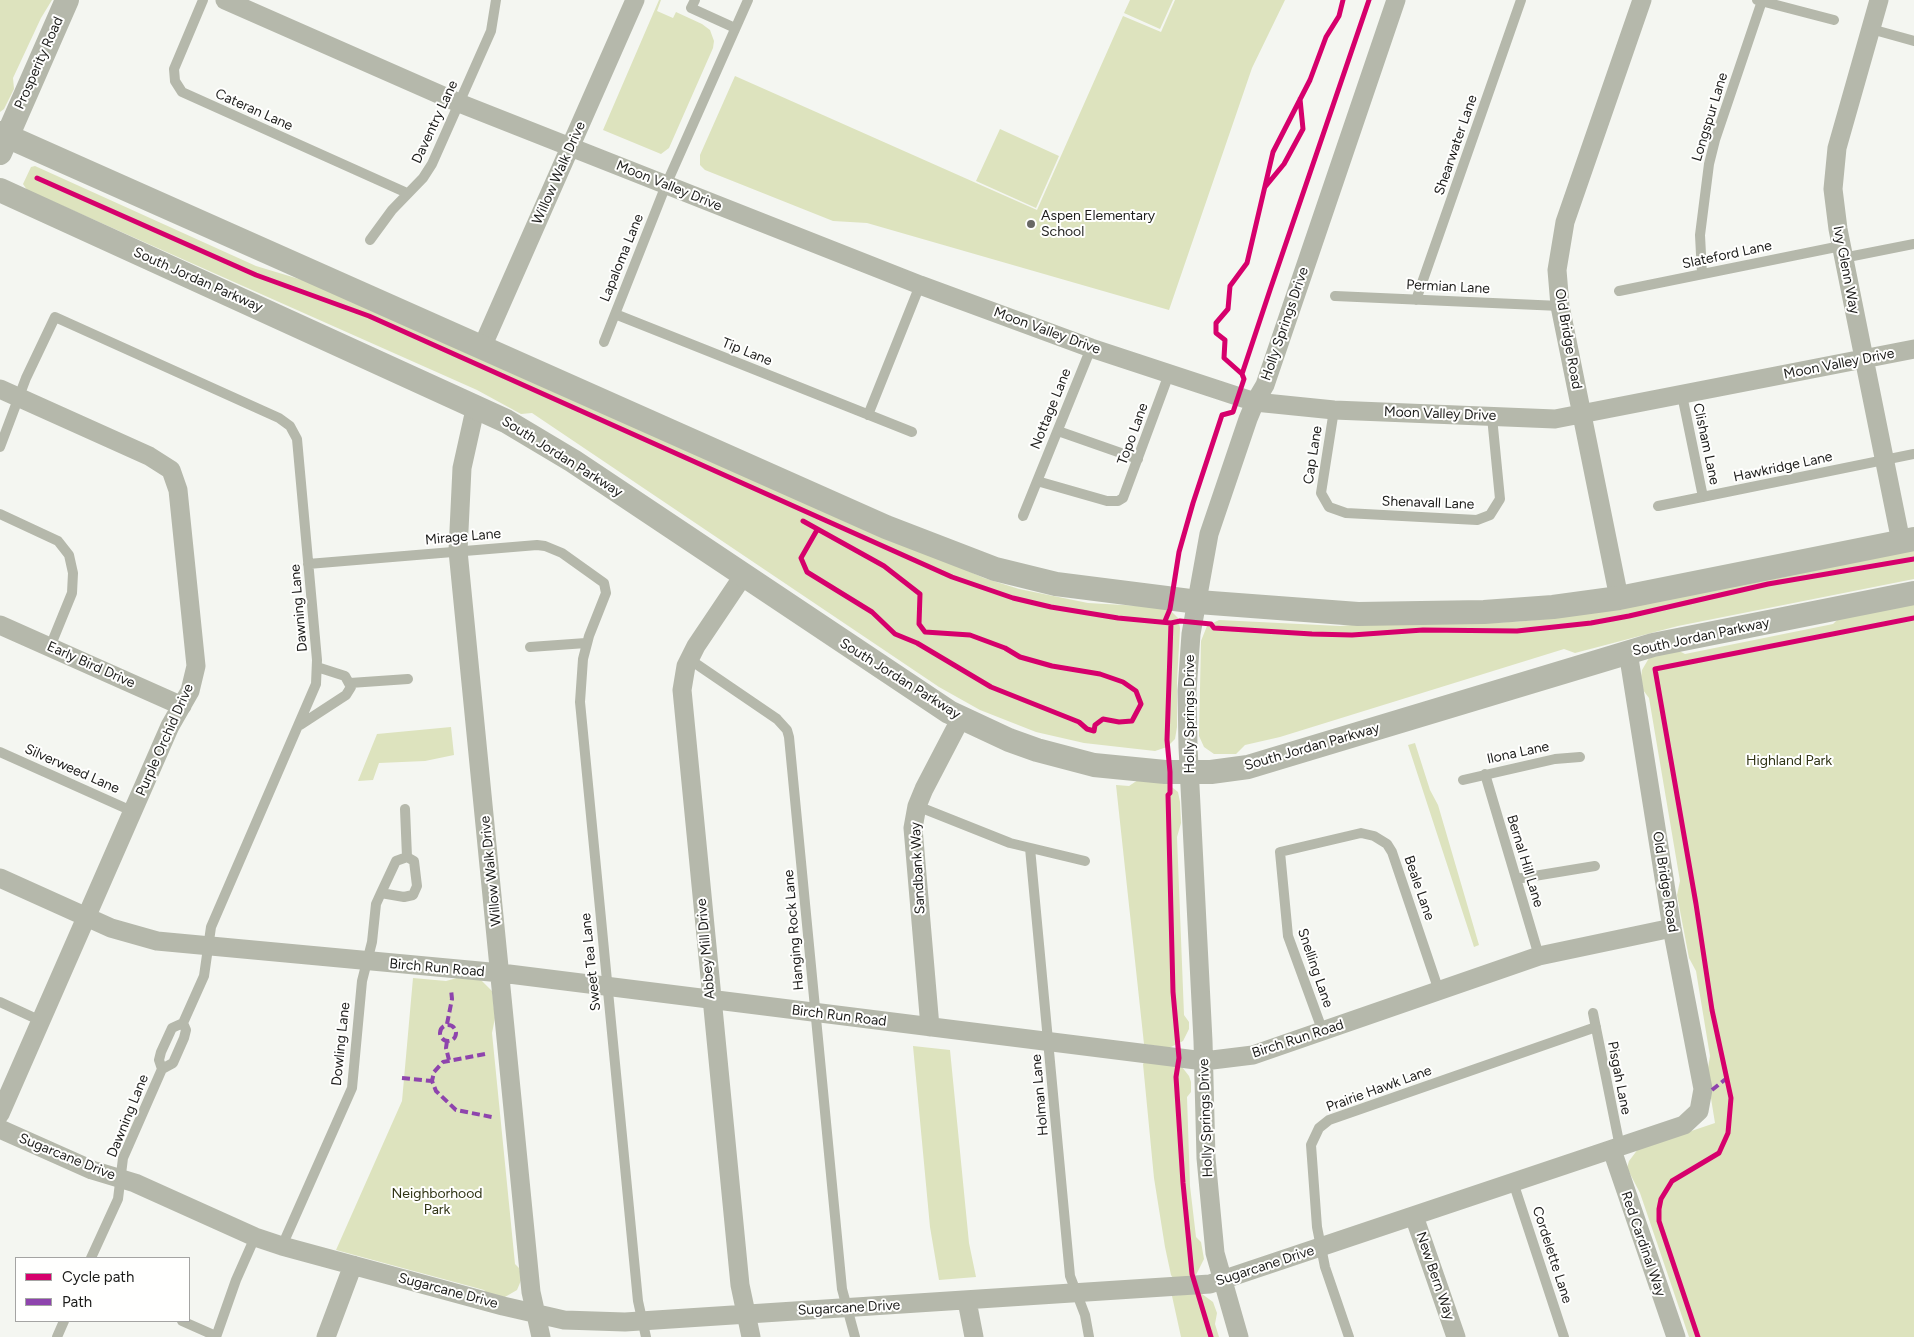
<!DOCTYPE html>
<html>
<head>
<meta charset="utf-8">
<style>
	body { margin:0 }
	#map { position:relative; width:1914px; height:1337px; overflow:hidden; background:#f4f6f1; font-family:Figtree,sans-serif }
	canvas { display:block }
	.legend { position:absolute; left:15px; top:1257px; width:175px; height:65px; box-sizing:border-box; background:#fffffe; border:1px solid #a4a4a3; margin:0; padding:6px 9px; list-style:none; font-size:15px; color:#1c1c1a }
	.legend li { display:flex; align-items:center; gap:10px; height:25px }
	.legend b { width:25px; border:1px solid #a4a4a3 }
</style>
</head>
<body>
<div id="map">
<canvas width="1914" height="1337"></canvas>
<ul class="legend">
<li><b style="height:6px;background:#d6006c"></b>Cycle path</li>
<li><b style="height:6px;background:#8e44ad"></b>Path</li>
</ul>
</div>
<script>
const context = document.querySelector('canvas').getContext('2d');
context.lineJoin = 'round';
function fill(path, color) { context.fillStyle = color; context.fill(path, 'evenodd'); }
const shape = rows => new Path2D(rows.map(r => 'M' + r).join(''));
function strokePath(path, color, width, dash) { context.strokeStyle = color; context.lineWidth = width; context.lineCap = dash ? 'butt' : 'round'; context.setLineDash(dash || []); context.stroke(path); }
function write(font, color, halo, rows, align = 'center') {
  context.font = font + ' Figtree,sans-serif'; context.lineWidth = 4; context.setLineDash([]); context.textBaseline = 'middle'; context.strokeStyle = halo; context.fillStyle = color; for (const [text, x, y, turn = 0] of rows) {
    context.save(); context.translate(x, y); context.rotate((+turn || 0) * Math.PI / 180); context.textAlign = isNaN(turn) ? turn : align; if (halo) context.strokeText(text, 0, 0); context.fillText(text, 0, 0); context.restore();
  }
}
fill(shape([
	[0,0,52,0,41,18,13,78,14,89,4,109,0,112],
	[659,0,661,0,657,11,673,18,676,12,702,24,710,30,714,41,713,48,669,148,661,154,603,130],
	[1130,0,1173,0,1160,29,1124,13],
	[1175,0,1285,0,1252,68,1169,310,867,223,833,221,705,170,700,165,700,155,735,76,1037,210,1123,16,1161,32],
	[1000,129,1059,156,1036,208,976,181],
	[35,166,256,266,329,288,984,578,1019,589,1088,603,1159,607,1170,610,1178,618,1180,628,1177,681,1177,727,1175,739,1167,747,1155,751,1084,743,1036,732,980,710,939,687,532,413,521,414,477,390,27,190,23,184,31,167],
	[1914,546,1914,579,1678,626,1575,653,1564,649,1280,737,1245,745,1236,754,1214,754,1204,747,1199,736,1201,641,1207,626,1219,620,1340,626,1411,620,1492,623,1526,621,1561,617],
	[1914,601,1914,1337,1689,1337,1640,1193,1627,1168,1629,1161,1638,1149,1715,1123,1707,1074,1710,1056,1696,971,1689,958,1677,895,1680,881,1649,698,1643,690,1641,677,1642,670,1649,658,1677,650,1685,654,1833,624,1839,618],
	[451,727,454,755,425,761,379,763,373,780,358,781,377,734],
	[1415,743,1430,790,1438,805,1479,945,1474,947,1408,745],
	[1138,780,1168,784,1178,792,1180,802,1181,823,1177,837,1184,1015,1189,1022,1189,1029,1183,1041,1169,1048,1144,1044,1116,785,1129,786],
	[413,978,446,981,457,978,481,980,492,991,495,1018,492,1033,515,1264,519,1268,522,1278,517,1290,505,1297,487,1294,484,1290,336,1250,402,1101],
	[913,1046,950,1050,969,1243,976,1277,939,1280,930,1227],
	[1146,1060,1182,1067,1189,1076,1191,1082,1191,1092,1187,1097,1190,1186,1196,1237,1201,1242,1204,1259,1196,1275,1175,1281,1171,1275,1165,1247,1154,1178,1143,1064],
	[1196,1293,1202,1294,1213,1302,1217,1313,1215,1324,1219,1337,1181,1337,1172,1296]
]), '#dde3be');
strokePath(shape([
	[203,0,174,69,175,81,182,92,407,193],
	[695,0,691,8,735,28],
	[1757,0,1834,20],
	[1871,29,1914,41],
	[370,240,392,210,423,178,432,164,491,31,496,0],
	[1843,258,1914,244],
	[1702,274,1700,235,1709,164,1715,140,1762,1],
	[1619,291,1841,246],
	[1335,296,1560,306],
	[1416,300,1521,0],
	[615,314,912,432],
	[604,342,666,185,748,0],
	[1682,395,1703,497],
	[1334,410,1321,493,1329,507,1346,513,1477,520,1490,515,1500,499,1492,417],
	[868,415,920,285],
	[1058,431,1138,459],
	[0,447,26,378,55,317,279,418,290,426,297,439,317,660,316,684,211,927,204,976,183,1023,186,1030,184,1038,173,1063,162,1069],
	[1037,481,1107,501,1118,501,1123,498,1169,374],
	[1658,506,1914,454],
	[0,514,58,541,69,555,73,573,72,593,50,647],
	[1023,516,1091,348],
	[308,564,537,545,545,546,562,553,604,583,606,593,589,636,583,659,580,702,638,1301,646,1337],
	[530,647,586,643],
	[689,659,777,719,787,730,789,737,842,1289,855,1337],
	[350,683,408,679],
	[300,725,346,695,351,687,345,676,317,667],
	[0,752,134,812],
	[1485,774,1539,956],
	[1463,780,1555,759,1580,757],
	[917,806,1010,843,1085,861],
	[405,809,407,857],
	[1030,848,1070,1276,1085,1315,1089,1337],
	[1516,879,1595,866],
	[0,1002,41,1021],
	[1593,1013,1620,1147],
	[1323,1032,1288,936,1280,852,1361,833,1374,836,1387,844,1392,852,1439,991],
	[1513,1182,1564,1337],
	[282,1246,352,1088,362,981,372,942,376,904,381,893,396,861,407,857,414,861,417,886,413,895,404,897,381,893],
	[91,1258,118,1199,123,1158,162,1069,159,1060,161,1052,172,1028,183,1023],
	[182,1321,216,1336],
	[57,1337,64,1321],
	[216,1337,236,1280,255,1237],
	[1349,1337,1325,1267,1317,1227,1311,1145,1319,1128,1329,1120,1596,1027]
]), '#b5b8ab', 10);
strokePath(shape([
	[225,0,459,103,920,285,1091,348,1255,402,1334,410,1555,419,1914,349],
	[1879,0,1837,148,1833,189,1838,229,1901,542],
	[483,345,635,0],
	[0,389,149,456,171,470,178,490,196,666,190,691,170,726,0,1114],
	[476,405,462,468,458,551,531,1292,541,1337],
	[743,576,696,646,686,666,682,690,740,1285,751,1337],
	[1619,598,1560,306,1557,270,1565,222,1642,0],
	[0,625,182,706],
	[0,878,111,928,157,941,501,973,1204,1061,1253,1055,1539,956,1672,928],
	[930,1027,913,828,917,806,924,789,961,718],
	[0,1129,92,1170,135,1183,255,1237,282,1246,503,1306,564,1320,625,1322,1210,1284,1684,1125,1699,1111,1703,1089,1672,928,1628,652],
	[1612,1150,1676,1337],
	[1414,1216,1456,1337],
	[967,1301,974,1337],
	[326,1337,353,1265],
	[1239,1337,1215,1253,1206,1158,1203,1041,1188,747,1187,691,1191,634,1209,534,1248,419,1255,402,1265,385,1396,0]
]), '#b5b8ab', 19);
strokePath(shape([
	[0,133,886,527,995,569,1056,584,1198,602,1358,614,1484,612,1553,607,1619,598,1914,539],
	[0,153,67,0],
	[0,190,506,421,573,461,949,712,1009,740,1037,750,1094,765,1165,772,1211,772,1248,767,1653,645,1914,593]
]), '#b5b8ab', 24);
strokePath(shape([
	[447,1024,452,999,451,989],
	'440 1033a8 8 0 1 1 16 0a8 8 0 1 1-16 0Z',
	[447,1041,446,1048,449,1060],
	[485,1054,443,1062,434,1072,432,1081,436,1091,456,1110,492,1117],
	[402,1078,432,1081],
	[1712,1090,1727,1078]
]), '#8e44ad', 4, [8, 4]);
strokePath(shape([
	[37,178,256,275,369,316,952,577,1013,598,1051,607,1118,618,1171,623,1180,621,1211,624,1214,628,1312,634,1352,635,1423,630,1517,631,1591,623,1629,616,1768,584,1914,559],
	[1265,187,1284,164,1303,129,1300,99],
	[1242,374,1224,358,1225,340,1216,333,1216,323,1228,309,1230,286,1247,263,1273,152,1310,80,1326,37,1339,16,1343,0],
	[803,521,884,566,920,594,919,624,925,632,970,635,1005,648,1020,657,1052,666,1100,674,1123,682,1136,691,1141,704,1132,721,1119,722,1103,719,1095,725,1094,731,1087,729,1079,722,991,687,917,643,895,634,872,612,807,572,801,558,817,530],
	[1165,621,1170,609,1179,552,1193,503,1222,415,1233,412,1244,379,1242,374,1270,290,1369,0],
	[1171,623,1167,740,1170,772,1170,793,1168,795,1173,992,1179,1058,1176,1077,1183,1183,1192,1274,1211,1337],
	[1698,1337,1659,1221,1659,1209,1661,1199,1672,1181,1719,1153,1728,1133,1731,1098,1712,1010,1696,904,1655,669,1914,618]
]), '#d6006c', 5);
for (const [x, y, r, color] of [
	[1031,224,5,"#686865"]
]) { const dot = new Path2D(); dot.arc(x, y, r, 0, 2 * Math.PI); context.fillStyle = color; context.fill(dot); strokePath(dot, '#fffffe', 2); }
write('14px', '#1c1c1a', '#fffffe', [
	["Prosperity Road",39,63,-66],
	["Cateran Lane",254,110,24],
	["Longspur Lane",1710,117,-73],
	["Daventry Lane",435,122,-65],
	["Shearwater Lane",1456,145,-71],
	["Willow Walk Drive",559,173,-66],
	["Moon Valley Drive",669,186,22],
	["Slateford Lane",1727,255,-12],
	["Lapaloma Lane",622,258,-68],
	["Ivy Glenn Way",1846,270,79],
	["South Jordan Parkway",198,280,24],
	["Permian Lane",1448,287,3],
	["Holly Springs Drive",1285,324,-71],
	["Moon Valley Drive",1047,331,20],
	["Old Bridge Road",1568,339,80],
	["Tip Lane",747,352,22],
	["Moon Valley Drive",1839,364,-11],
	["Nottage Lane",1051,409,-68],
	["Moon Valley Drive",1440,414,2],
	["Topo Lane",1133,434,-70],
	["Clisham Lane",1706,444,78],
	["Cap Lane",1313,455,-81],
	["South Jordan Parkway",562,457,32],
	["Hawkridge Lane",1783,467,-12],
	["Shenavall Lane",1428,503,2],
	["Mirage Lane",463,537,-5],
	["Dawning Lane",299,608,-95],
	["South Jordan Parkway",1701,637,-12],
	["Early Bird Drive",91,665,24],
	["South Jordan Parkway",900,679,32],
	["Holly Springs Drive",1190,714,-90],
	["Purple Orchid Drive",165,740,-66],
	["South Jordan Parkway",1312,747,-16],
	["Ilona Lane",1518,753,-12],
	["Silverweed Lane",72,769,24],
	["Bernal Hill Lane",1525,861,73],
	["Sandbank Way",918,868,-93],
	["Willow Walk Drive",491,871,-96],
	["Old Bridge Road",1665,882,81],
	["Beale Lane",1419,888,71],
	["Hanging Rock Lane",794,930,-95],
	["Abbey Mill Drive",706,949,-95],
	["Sweet Tea Lane",591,962,-96],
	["Birch Run Road",437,968,5],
	["Snelling Lane",1315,968,71],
	["Birch Run Road",839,1016,7],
	["Birch Run Road",1298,1039,-18],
	["Dowling Lane",341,1044,-84],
	["Pisgah Lane",1619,1078,79],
	["Prairie Hawk Lane",1379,1089,-20],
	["Holman Lane",1040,1095,-95],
	["Dawning Lane",128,1116,-68],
	["Holly Springs Drive",1206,1118,-92],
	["Sugarcane Drive",67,1157,22],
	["Red Cardinal Way",1643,1244,71],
	["Cordelette Lane",1552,1255,72],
	["Sugarcane Drive",1265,1266,-18],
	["New Bern Way",1435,1276,71],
	["Sugarcane Drive",448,1291,15],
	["Sugarcane Drive",849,1308,-3]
]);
write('14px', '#1c1c1a', '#fffffe', [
	["Aspen Elementary",1041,216],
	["School",1041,232]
], 'left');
write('14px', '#303415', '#fffffe', [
	["Highland Park",1789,761],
	["Neighborhood",437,1194],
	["Park",437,1210]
]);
</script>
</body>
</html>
